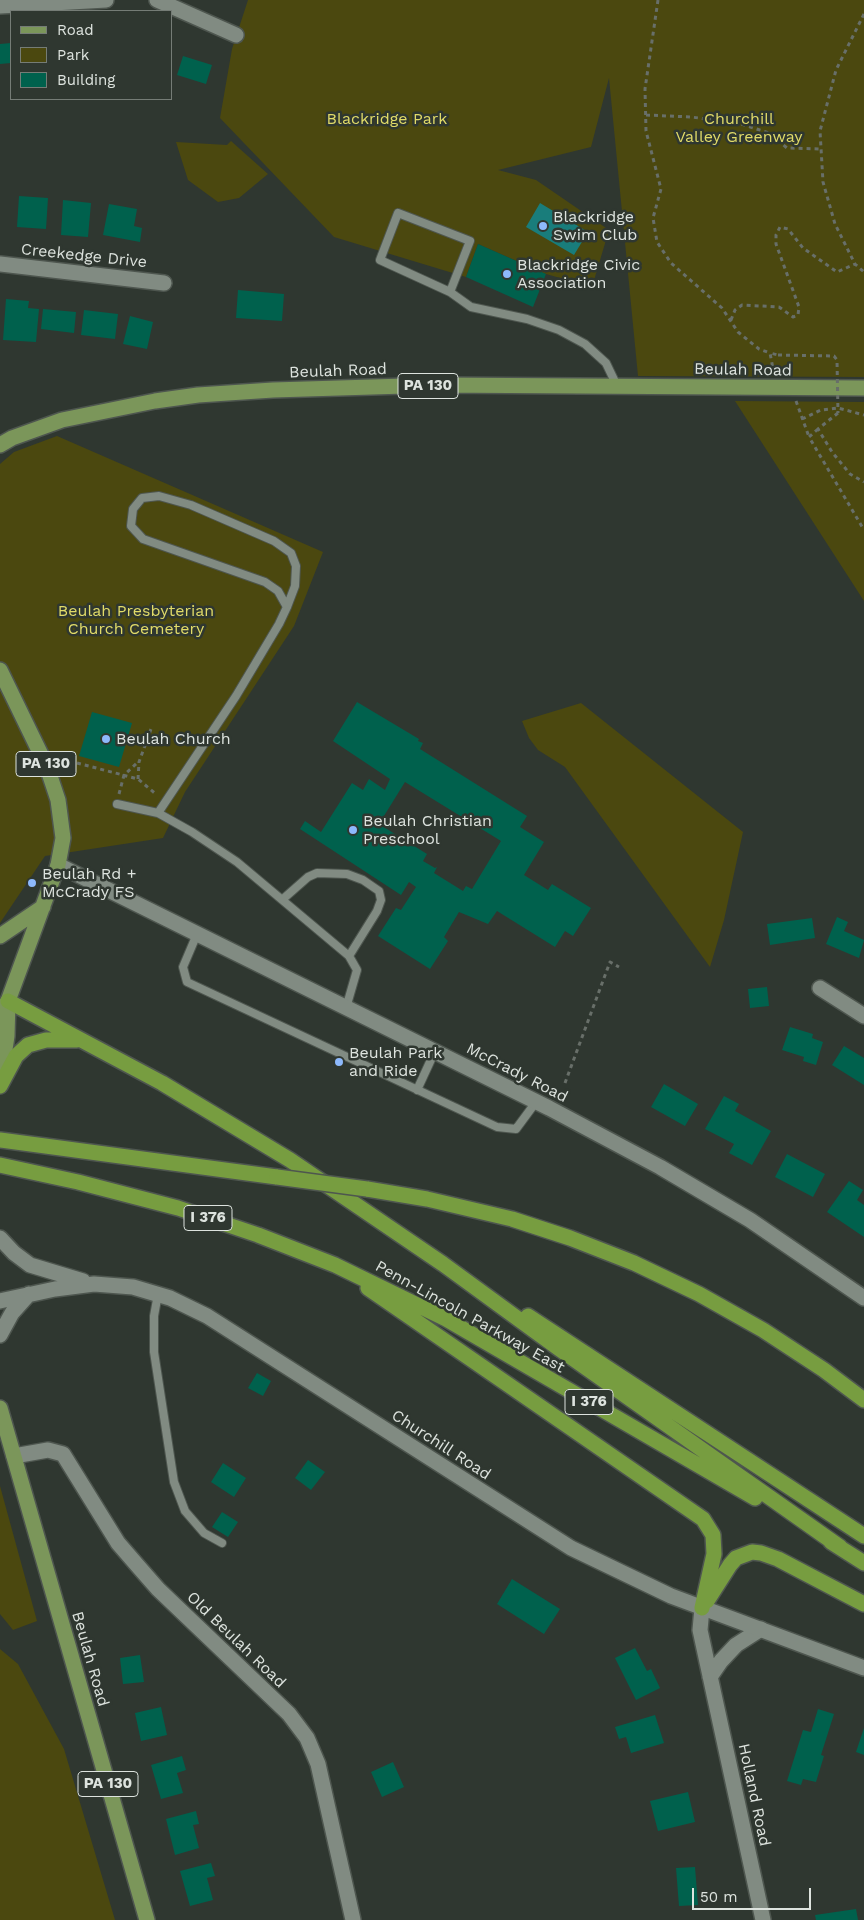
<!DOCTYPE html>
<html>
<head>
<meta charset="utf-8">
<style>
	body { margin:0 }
	#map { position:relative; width:864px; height:1920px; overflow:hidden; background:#2f3730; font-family:"Work Sans",sans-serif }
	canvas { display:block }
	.legend { position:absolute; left:10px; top:10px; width:162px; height:90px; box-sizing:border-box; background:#2f3730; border:1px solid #757c76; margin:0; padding:6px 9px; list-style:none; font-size:15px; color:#dde3de }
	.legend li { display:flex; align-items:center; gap:10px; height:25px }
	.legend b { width:25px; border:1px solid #757c76 }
	.scale { position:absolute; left:692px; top:1888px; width:119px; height:22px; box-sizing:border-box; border:2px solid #dde3de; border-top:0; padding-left:6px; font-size:15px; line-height:18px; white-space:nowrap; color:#dde3de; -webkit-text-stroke:4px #2f3730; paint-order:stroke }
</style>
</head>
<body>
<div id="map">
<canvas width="864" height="1920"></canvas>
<ul class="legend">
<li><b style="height:6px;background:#7b965a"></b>Road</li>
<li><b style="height:14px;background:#4b480f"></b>Park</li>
<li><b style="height:14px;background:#00614d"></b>Building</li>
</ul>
<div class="scale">50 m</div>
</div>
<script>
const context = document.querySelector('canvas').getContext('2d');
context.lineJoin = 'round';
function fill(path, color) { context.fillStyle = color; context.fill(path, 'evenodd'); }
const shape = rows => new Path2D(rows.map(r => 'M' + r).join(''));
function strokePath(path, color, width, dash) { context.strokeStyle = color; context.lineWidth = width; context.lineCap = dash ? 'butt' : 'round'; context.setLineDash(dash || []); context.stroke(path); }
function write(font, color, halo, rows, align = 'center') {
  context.font = font + ' "Work Sans",sans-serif'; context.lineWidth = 5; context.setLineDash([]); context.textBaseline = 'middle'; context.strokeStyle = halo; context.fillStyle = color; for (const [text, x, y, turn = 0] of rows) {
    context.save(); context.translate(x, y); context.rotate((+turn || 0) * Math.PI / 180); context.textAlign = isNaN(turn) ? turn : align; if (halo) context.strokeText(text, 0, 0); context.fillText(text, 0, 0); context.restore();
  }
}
fill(shape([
	[248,0,864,0,864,377,638,376,609,78,591,147,498,170,536,180,609,230,592,287,546,274,478,244,466,277,334,237,220,118,232,49],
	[231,141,268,174,239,198,218,202,188,180,176,142,227,145],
	[735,401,864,402,864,601],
	[57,436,323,552,294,626,185,792,163,838,45,856,0,923,0,464,14,452],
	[581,703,743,832,724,920,710,967,565,767,538,750,529,738,522,721],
	[0,1486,37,1621,13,1630,0,1614],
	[0,1649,18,1664,64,1749,115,1920,0,1920]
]), '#4b480f');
fill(shape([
	[540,203,588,232,574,255,526,227]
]), '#197d7b');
fill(shape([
	[11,43,11,63,0,64,0,44],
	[183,56,212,65,206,84,177,75],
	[19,196,48,198,46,229,17,227],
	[63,200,91,203,88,237,61,235],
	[109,204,137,209,134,226,142,228,140,242,103,235],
	[478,244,546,274,533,307,466,277],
	[238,290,284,294,282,321,236,318],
	[6,299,29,301,28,308,39,309,36,342,3,340],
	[43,309,76,312,74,333,41,329],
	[84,310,118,314,115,339,81,335],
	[130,316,153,322,147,349,123,344],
	[357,702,419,739,418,741,423,743,420,749,527,816,520,827,544,842,524,875,548,890,552,884,591,908,573,936,565,931,555,947,497,911,488,924,459,912,444,937,448,941,430,969,378,936,396,908,401,910,416,887,409,882,401,895,300,829,305,821,321,832,352,783,363,790,369,779,385,790,390,779,333,741],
	[405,782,501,841,472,889,466,886,463,891,434,873,437,867,435,868,423,861,427,854,379,824],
	[92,712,132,723,119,767,79,756],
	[837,917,848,922,844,931,864,940,859,958,826,944],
	[812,918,815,938,770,945,767,924],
	[767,987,769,1006,750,1008,748,989],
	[790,1027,813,1034,812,1038,823,1042,816,1065,803,1061,804,1057,782,1050],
	[844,1046,864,1058,864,1085,832,1065],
	[664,1084,698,1104,685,1126,651,1107],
	[724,1096,739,1104,735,1111,771,1131,752,1165,729,1153,734,1144,705,1129],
	[787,1154,825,1174,813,1197,775,1177],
	[849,1181,863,1190,857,1200,864,1205,864,1237,827,1212],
	[257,1373,271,1381,263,1396,248,1388],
	[308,1460,325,1472,311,1490,295,1478],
	[223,1463,246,1478,234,1497,211,1482],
	[222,1512,238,1522,228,1537,212,1527],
	[512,1579,560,1609,544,1634,497,1604],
	[635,1648,647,1671,651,1669,660,1688,636,1700,615,1658],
	[140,1655,144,1682,123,1684,120,1658],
	[161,1707,167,1735,141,1741,135,1713],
	[818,1709,834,1714,821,1755,824,1756,816,1782,803,1779,801,1785,787,1781,803,1730,811,1732],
	[655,1715,664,1743,631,1753,626,1737,619,1739,615,1727],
	[864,1728,864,1755,856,1752],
	[182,1756,186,1770,177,1773,183,1793,161,1799,151,1765],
	[393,1762,404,1787,382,1797,371,1772],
	[688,1792,695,1822,658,1831,650,1801],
	[196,1811,199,1824,193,1825,199,1848,175,1855,166,1819],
	[211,1863,215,1876,207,1878,213,1900,190,1906,180,1871],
	[695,1867,698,1905,679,1906,676,1868],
	[856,1909,858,1920,816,1920,815,1915]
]), '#00614d');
const lane = shape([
	[450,292,470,241,398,213,380,260,450,292,471,307,527,319,559,330,585,344,606,363,617,386],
	[117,804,158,813,192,832,237,862,349,956,357,970,346,1008],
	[158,813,236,696,279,624,287,607,295,586,296,566,291,553,274,541,191,505,159,496,142,498,133,509,131,526,143,539,265,582,278,591,287,607],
	[283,899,308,877,317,873,347,874,363,880,379,891,381,900,377,911,349,956],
	[197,934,183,967,187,982,497,1127,516,1129,536,1102],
	[417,1090,435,1051],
	[158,1294,154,1316,154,1352,174,1482,185,1511,204,1533,222,1543]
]);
const street = shape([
	[157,0,236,35],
	[0,6,106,0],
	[0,264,164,283],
	[58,865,549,1108,660,1167,750,1220,864,1298],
	[820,988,864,1016],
	[14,1456,48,1450,63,1454,118,1543,137,1565,158,1589,289,1714,307,1738,318,1764,353,1920],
	[702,1608,700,1630,763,1920],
	[710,1677,721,1661,736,1645,761,1629]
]);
const secondary = shape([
	[0,1238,14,1253,30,1265,83,1281],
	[0,1301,55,1289,94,1284,133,1287,170,1298,207,1316,571,1548,671,1596,864,1668],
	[0,1335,12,1313,29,1294]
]);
const primary = shape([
	[0,445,12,438,62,420,155,401,198,395,273,390,438,385,864,388],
	[0,670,47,767,58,800,63,838,58,865,8,1001,0,1013],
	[0,936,43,907],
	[0,1082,7,1036,8,1001],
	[0,1408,147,1920]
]);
const highway = shape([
	[8,1001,162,1083,290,1160,443,1264,558,1348,840,1547],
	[0,1086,16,1056,28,1045,46,1040,77,1040],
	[0,1140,277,1177],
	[0,1165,78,1182,178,1208,258,1235,335,1265,446,1319,755,1498],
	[367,1189,427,1199,512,1219,570,1238,634,1263,699,1294,763,1330,824,1370,864,1400],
	[368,1288,703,1519,713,1535,714,1554,702,1608],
	[528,1316,864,1536],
	[831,1542,864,1563],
	[707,1601,730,1565,736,1558,752,1552,761,1553,778,1559,864,1604]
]);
strokePath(lane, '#4e564f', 10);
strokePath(street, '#4e564f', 18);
strokePath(secondary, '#4e564f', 18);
strokePath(primary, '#4e564f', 18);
strokePath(highway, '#4e564f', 18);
strokePath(shape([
	[658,0,645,89,646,131,661,189,653,218,657,242,671,263,722,308,738,332,759,349,770,353],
	[864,14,836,70,820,131,823,182,835,224,855,264,864,272],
	[646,115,691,117,738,123,769,133,787,148,821,149],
	[731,320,735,310,742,305,779,307,793,317,798,315,799,307,776,244,776,235,780,227,788,229,803,248,837,272,855,264],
	[774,374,770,353,778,355],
	[796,401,809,437],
	[838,413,818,429,832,452,850,474,864,482],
	[802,419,821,410,838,408,864,415],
	[818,429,809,437,864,530],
	[77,763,138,779,157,795],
	[138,779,139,762,151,729],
	[119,794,124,775,138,762],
	[565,1083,610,962,619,967]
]), '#686f69', 3, [4, 4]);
strokePath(lane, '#818b82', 8);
strokePath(street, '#818b82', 15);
strokePath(secondary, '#818b82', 15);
strokePath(primary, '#7b965a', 15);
strokePath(highway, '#779d40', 15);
const highwayBridge = shape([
	[277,1177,367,1189]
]);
strokePath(highwayBridge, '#4e564f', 18, []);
strokePath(shape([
	[778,355,834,356,837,360,838,413]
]), '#686f69', 3, [4, 4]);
strokePath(highwayBridge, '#779d40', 15);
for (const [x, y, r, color] of [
	[543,226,5,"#8db9fc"],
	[507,274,5,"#8db9fc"],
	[106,739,5,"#8db9fc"],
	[353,830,5,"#8db9fc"],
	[32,883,5,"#8db9fc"],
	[339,1062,5,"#8db9fc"]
]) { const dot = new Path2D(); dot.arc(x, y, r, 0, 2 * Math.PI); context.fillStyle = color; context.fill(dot); strokePath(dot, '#2f3730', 2); }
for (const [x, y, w] of [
	[428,386,60],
	[46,764,60],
	[208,1218,48],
	[589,1402,48],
	[108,1784,60]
]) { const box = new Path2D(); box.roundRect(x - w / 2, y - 12.5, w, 25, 4); context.fillStyle = '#2f3730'; context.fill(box); strokePath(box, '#dde3de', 1); }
write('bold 15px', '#dde3de', null, [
	["PA 130",428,386],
	["PA 130",46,764],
	["I 376",208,1218],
	["I 376",589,1402],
	["PA 130",108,1784]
]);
write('16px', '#e1db68', '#2f3730', [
	["Blackridge Park",387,119],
	["Churchill",739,119],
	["Valley Greenway",739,137],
	["Beulah Presbyterian",136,611],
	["Church Cemetery",136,629]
]);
write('16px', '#dde3de', '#2f3730', [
	["Blackridge",553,217],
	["Swim Club",553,235],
	["Blackridge Civic",517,265],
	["Association",517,283],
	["Beulah Church",116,739],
	["Beulah Christian",363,821],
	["Preschool",363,839],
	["Beulah Rd +",42,874],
	["McCrady FS",42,892],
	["Beulah Park",349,1053],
	["and Ride",349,1071]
], 'left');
write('16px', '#dde3de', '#2f3730', [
	["Creekedge Drive",84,256,6],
	["Beulah Road",743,370,1],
	["Beulah Road",338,371,-2],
	["McCrady Road",517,1073,27],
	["Penn-Lincoln Parkway East",470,1317,29],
	["Churchill Road",441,1445,33],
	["Old Beulah Road",236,1640,44],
	["Beulah Road",90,1659,74],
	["Holland Road",754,1795,78]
]);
</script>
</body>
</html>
